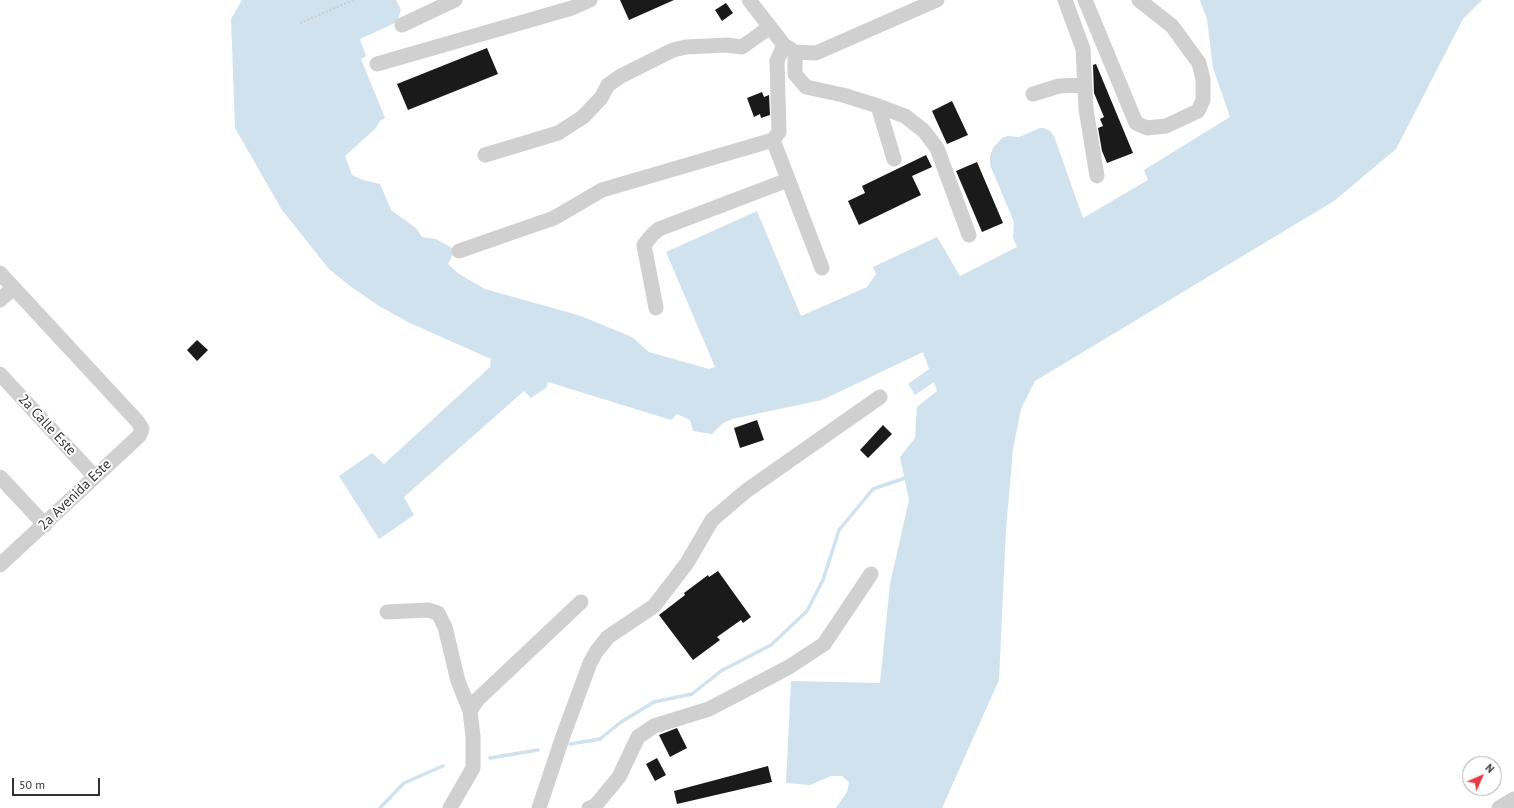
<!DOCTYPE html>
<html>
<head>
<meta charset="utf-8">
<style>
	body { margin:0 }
	#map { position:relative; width:1514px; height:808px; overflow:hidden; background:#fff; font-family:"PT Sans",sans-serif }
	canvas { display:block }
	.north { position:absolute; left:1462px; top:756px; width:40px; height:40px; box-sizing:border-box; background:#fff; border:1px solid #adadad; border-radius:50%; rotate:45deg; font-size:11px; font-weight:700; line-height:16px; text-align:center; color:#333 }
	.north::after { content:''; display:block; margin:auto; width:14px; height:18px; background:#e63946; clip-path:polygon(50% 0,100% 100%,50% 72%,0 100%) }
	.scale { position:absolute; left:12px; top:778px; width:88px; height:18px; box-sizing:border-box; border:2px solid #333; border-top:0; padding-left:5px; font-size:12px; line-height:14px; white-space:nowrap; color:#333; -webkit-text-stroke:3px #fff; paint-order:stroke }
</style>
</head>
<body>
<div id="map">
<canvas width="1514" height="808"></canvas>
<div class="north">N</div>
<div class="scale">50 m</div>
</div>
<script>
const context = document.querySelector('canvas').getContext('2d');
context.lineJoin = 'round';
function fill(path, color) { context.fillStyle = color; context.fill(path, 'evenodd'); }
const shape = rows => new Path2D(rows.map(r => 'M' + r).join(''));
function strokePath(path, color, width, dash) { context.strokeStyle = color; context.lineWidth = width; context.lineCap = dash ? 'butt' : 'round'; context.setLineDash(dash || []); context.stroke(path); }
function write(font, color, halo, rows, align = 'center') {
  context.font = font + ' "PT Sans",sans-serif'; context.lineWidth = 4; context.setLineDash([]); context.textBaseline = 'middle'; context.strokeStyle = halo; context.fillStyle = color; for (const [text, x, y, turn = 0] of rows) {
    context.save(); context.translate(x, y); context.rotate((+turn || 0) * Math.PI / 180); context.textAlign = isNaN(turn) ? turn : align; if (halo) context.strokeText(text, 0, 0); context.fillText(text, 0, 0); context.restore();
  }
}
fill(shape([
	[242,0,396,0,401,10,397,22,360,39,366,56,361,59,385,118,380,121,375,129,345,156,352,175,363,180,380,184,391,210,417,229,422,237,436,239,452,248,454,252,448,264,459,274,485,289,581,316,632,337,649,352,709,369,715,367,666,252,757,211,801,316,867,287,876,274,873,267,937,237,960,276,1017,247,1013,238,1014,222,990,165,990,156,993,148,1002,138,1008,136,1019,137,1040,128,1044,128,1050,131,1054,136,1083,218,1148,180,1144,170,1230,117,1213,68,1207,19,1200,0,1482,0,1463,19,1396,149,1334,201,1035,381,1021,409,1013,449,1006,529,999,680,942,808,836,808,847,792,849,782,842,776,831,776,810,785,786,783,791,681,880,683,890,584,909,500,900,457,915,438,917,407,937,391,934,382,915,395,908,384,929,369,923,352,822,400,732,419,723,423,712,434,693,431,690,420,677,414,671,420,548,382,546,388,531,398,524,391,404,497,414,515,379,539,339,476,372,453,384,464,490,367,491,359,410,323,379,306,350,286,329,269,282,210,235,128,231,19]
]), '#cfe2ee');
strokePath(shape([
	[570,744,600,739,621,722,654,702,692,694,721,671,771,645,807,611,823,580,839,530,873,489,908,477],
	[490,758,538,750],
	[380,808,404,783,443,766]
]), '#cfe2ee', 3.5);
fill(shape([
	[620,0,674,0,629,20],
	[726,3,733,13,722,21,715,10],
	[487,48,498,74,408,110,397,84],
	[1096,64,1133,153,1107,163,1102,151,1098,128,1103,126,1100,119,1104,117,1094,93,1093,65],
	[762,92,764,97,769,95,770,115,761,118,760,114,754,117,747,98],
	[952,101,968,135,947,144,932,111],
	[926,155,932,167,912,176,921,195,859,225,848,201,865,193,862,186],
	[977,162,1003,223,982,232,956,171],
	[197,340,208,350,197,361,187,350],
	[757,420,764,440,740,448,734,428],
	[883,425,892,434,868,458,860,450],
	[718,571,751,617,743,623,741,620,717,637,720,640,693,660,659,615,685,595,684,593,708,575,709,577],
	[677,728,687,748,670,757,659,735],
	[657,758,666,775,655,781,646,764],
	[768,766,772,782,677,804,674,791]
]), '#1a1a1a');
strokePath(shape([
	[300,23,353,0]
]), '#cdcdcd', 2, [2, 2]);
strokePath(shape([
	[749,0,784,45,795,52,816,53,937,0],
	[1065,0,1083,49,1086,109,1097,176],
	[1085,0,1136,123,1147,128,1166,126,1198,111,1203,100,1203,79,1199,63,1172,26,1139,0],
	[402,25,455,0],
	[795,52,795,74,806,87,843,95,878,106,905,116,924,131,937,148,969,235],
	[377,64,572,8,590,0],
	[1033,94,1059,86,1085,85],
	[878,106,894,159],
	[773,140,822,268],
	[485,155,558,133,583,117,601,98,608,85,621,76,673,50,686,47,727,45,742,47,770,27],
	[459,251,554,218,602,190,773,140,779,132,777,61,784,45],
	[0,273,138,422,142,429,139,436,0,565],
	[0,300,13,288],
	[656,308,644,245,652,235,659,229,788,180],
	[0,374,94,476],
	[0,477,45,525],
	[387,612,428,610,438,613,445,627,458,681,470,711],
	[450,808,473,768,473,736,470,711,477,700,581,602],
	[539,808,563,736,590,663,596,652,608,637,654,606,687,563,712,520,746,491,880,397],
	[589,808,595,806,619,777,638,737,654,726,709,709,789,667,824,644,871,574],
	[1499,808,1514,799]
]), '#d0d0d0', 15);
write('14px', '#333', '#fff', [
	["2a Calle Este",47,425,47],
	["2a Avenida Este",75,495,-44]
]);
</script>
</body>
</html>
